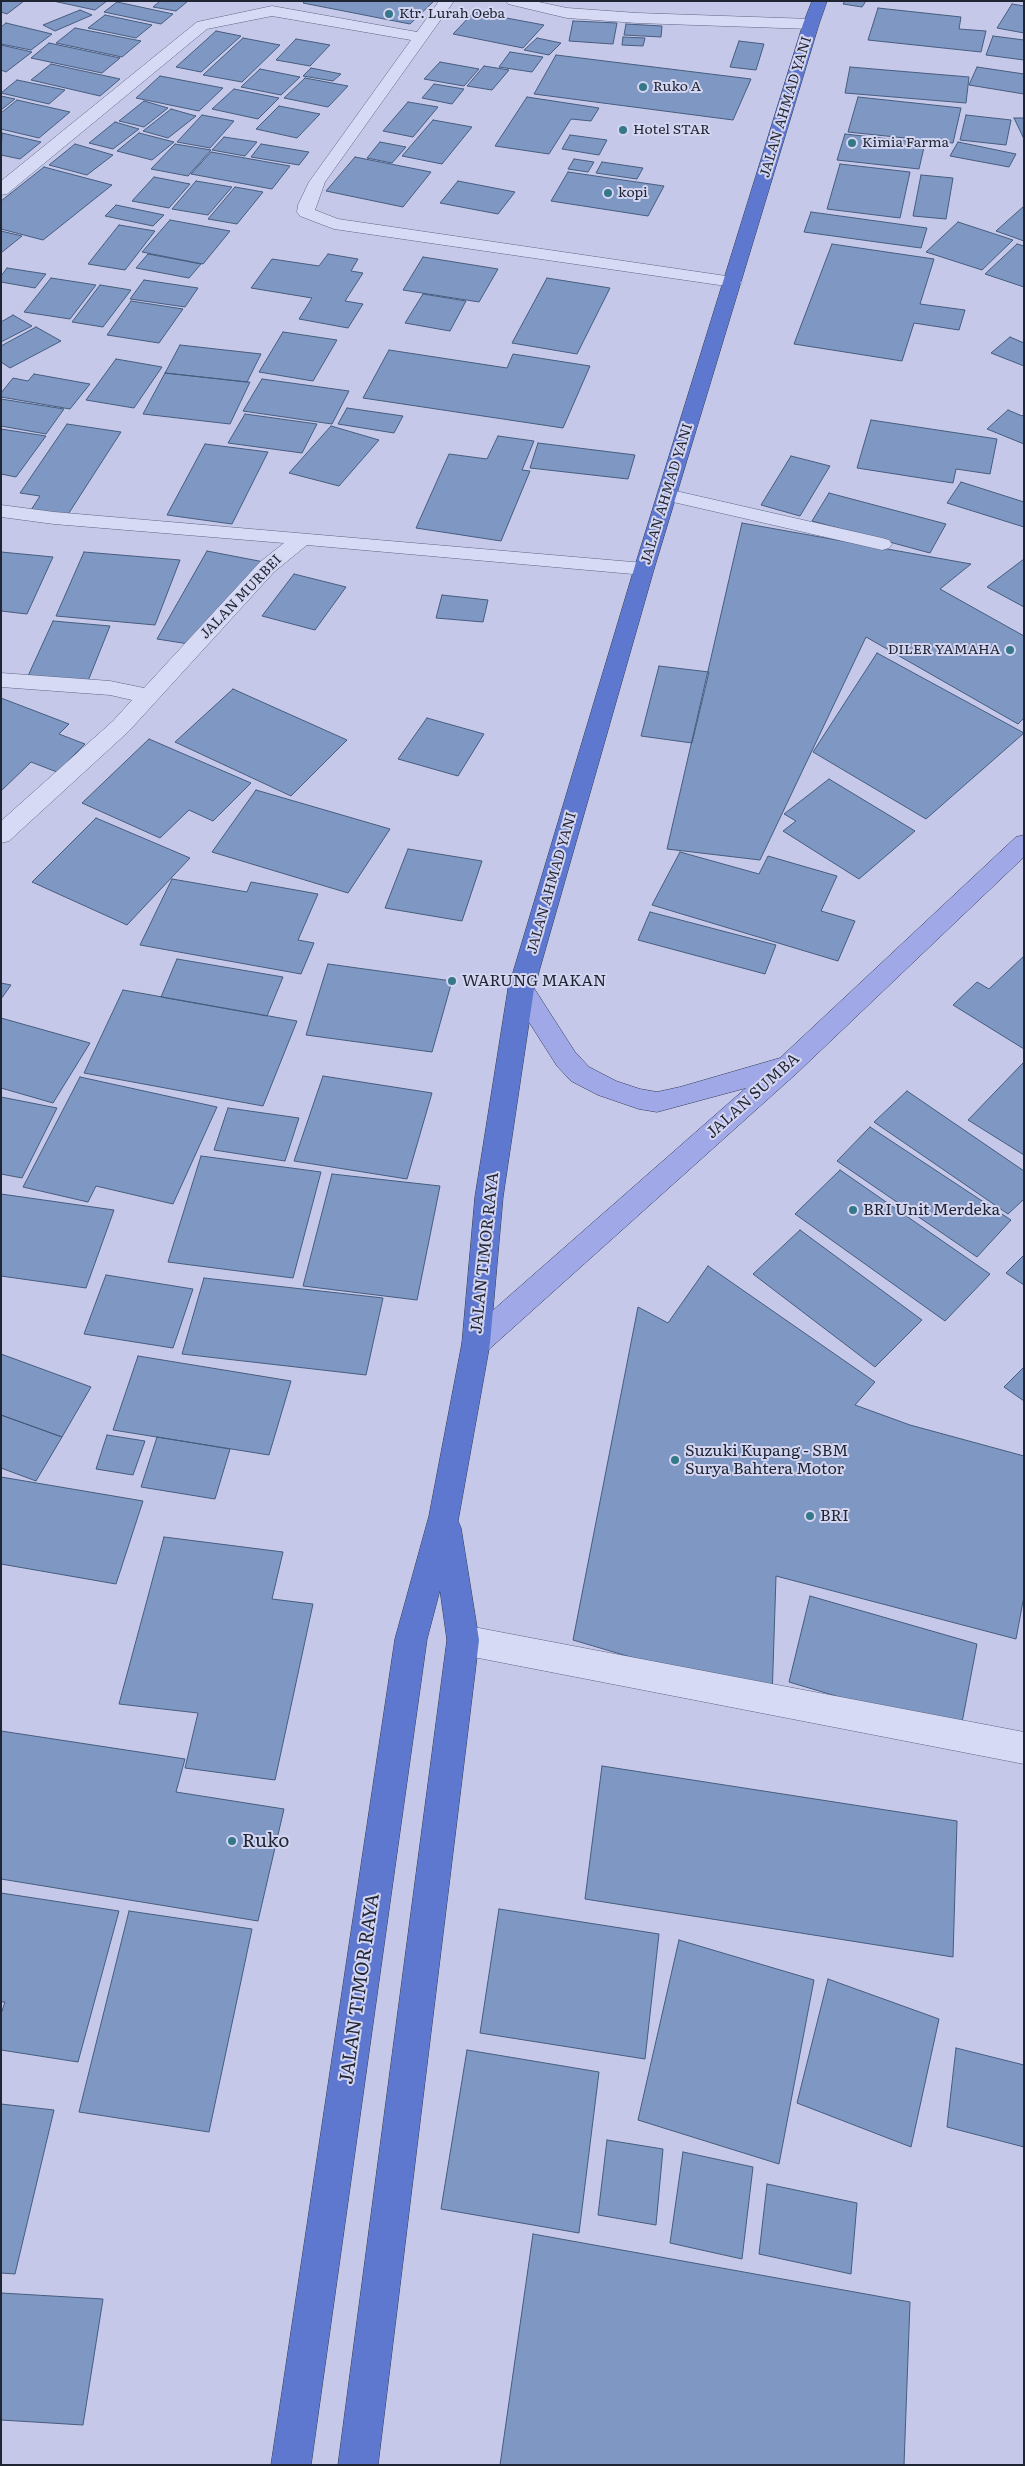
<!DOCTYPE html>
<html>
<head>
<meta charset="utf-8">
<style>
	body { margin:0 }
	#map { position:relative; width:1025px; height:2466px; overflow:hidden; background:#c5c8e9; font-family:Literata,serif }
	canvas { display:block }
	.frame { position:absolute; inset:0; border:2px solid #1f2533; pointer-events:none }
</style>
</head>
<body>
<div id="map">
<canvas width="1025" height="2466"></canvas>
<div class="frame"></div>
</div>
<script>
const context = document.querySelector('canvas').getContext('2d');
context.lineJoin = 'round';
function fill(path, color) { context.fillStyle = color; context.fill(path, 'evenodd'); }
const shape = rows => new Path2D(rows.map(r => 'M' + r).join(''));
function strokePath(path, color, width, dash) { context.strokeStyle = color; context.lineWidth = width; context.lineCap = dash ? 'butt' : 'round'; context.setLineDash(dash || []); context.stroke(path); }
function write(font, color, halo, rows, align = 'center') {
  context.font = font + ' Literata,serif'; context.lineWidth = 4; context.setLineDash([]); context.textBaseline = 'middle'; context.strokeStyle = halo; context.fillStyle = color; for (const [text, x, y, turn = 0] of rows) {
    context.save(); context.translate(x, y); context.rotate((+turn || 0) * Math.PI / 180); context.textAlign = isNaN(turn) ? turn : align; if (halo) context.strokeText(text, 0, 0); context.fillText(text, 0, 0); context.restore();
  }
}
const building = shape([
	[1,1,24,1,7,14,1,12,1,1],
	[53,1,107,1,95,10,53,1],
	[160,1,188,1,176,11,153,7,160,1],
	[305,1,434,1,410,24,303,3,305,1],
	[845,1,866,1,862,7,843,4,845,1],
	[117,2,173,14,161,24,104,12,117,2],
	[1012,4,1024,6,1024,33,997,28,1012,4],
	[878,8,961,17,959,29,986,31,981,52,868,40,878,8],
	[80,10,92,15,55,31,43,25,80,10],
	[474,12,544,25,523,48,453,34,474,12],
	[105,15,152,25,136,38,88,28,105,15],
	[573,21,617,23,613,44,569,41,573,21],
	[6,23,52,34,31,50,1,44,1,27,6,23],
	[626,24,662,26,661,37,624,35,626,24],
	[75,28,141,41,122,57,56,43,75,28],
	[216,31,241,36,201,72,176,67,216,31],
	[993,36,1024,40,1024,60,986,55,993,36],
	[623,37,645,38,643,46,622,45,623,37],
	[243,38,280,45,242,82,203,75,243,38],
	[537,38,561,43,549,55,524,50,537,38],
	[296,39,330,45,310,66,276,60,296,39],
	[739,41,764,44,756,70,730,67,739,41],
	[49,43,120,58,102,73,31,58,49,43],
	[1,45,32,52,6,72,1,70,1,45],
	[510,52,543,57,532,72,499,67,510,52],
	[556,55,751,79,733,120,534,94,556,55],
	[440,62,479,69,464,86,424,79,440,62],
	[51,64,120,79,100,96,31,80,51,64],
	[484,66,509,70,492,90,467,86,484,66],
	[850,67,969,77,966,103,845,93,850,67],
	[977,67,1024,74,1024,94,969,85,977,67],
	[311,68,341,74,333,81,303,76,311,68],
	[260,69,300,77,281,95,241,87,260,69],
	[160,76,223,88,199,111,136,98,160,76],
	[305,78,348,86,328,107,284,98,305,78],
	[17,80,65,90,49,104,1,93,17,80],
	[434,84,464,89,452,104,422,98,434,84],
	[234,89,279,98,258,119,212,109,234,89],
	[1,96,15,99,1,110,1,96],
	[527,97,599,108,591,121,571,119,549,154,495,146,527,97],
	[858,97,961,108,953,143,848,132,858,97],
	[17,100,70,112,39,138,1,129,1,113,17,100],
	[144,101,168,108,144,127,119,121,144,101],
	[408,102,438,107,413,137,383,131,408,102],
	[279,106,320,114,297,138,256,129,279,106],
	[171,109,196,116,168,138,143,131,171,109],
	[202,115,234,121,210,148,177,142,202,115],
	[966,115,1011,120,1006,145,960,140,966,115],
	[1014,118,1024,118,1024,139,1014,118],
	[433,120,472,127,442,164,402,156,433,120],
	[115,122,139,129,113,149,89,143,115,122],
	[2,133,41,142,20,159,1,155,2,133],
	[139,133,174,142,152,160,117,151,139,133],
	[845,134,925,143,919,169,837,160,845,134],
	[570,135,607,140,599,155,562,149,570,135],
	[224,137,257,142,245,156,212,150,224,137],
	[380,142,406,147,392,163,367,158,380,142],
	[958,142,1016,154,1009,167,950,156,958,142],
	[75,144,113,155,87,175,49,165,75,144],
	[175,144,211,150,188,176,151,169,175,144],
	[261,144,309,152,299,165,251,157,261,144],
	[211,152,290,166,272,189,191,174,211,152],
	[355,157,431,172,403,207,326,191,355,157],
	[574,159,594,162,588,172,568,169,574,159],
	[602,162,643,168,637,179,596,173,602,162],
	[840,164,910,172,900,218,827,209,840,164],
	[44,167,112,185,43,240,1,229,1,201,44,167],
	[568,172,664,186,648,216,551,201,568,172],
	[921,175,953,178,946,219,913,216,921,175],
	[154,177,190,184,169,208,132,201,154,177],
	[196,181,232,187,208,215,172,209,196,181],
	[458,181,515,192,498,214,440,203,458,181],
	[235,187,263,192,237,224,208,219,235,187],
	[116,205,164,215,153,226,105,216,116,205],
	[1024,206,1024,241,996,231,1024,206],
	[811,212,927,228,921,248,804,232,811,212],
	[170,220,230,231,203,264,142,252,170,220],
	[958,222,1013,240,982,270,926,252,958,222],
	[119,225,155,231,125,270,88,264,119,225],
	[1,231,22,236,1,253,1,231],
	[832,244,934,259,920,304,965,310,959,330,914,323,902,361,794,344,832,244],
	[1017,244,1024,246,1024,287,985,274,1017,244],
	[148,254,201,264,189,278,136,268,148,254],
	[328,254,358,259,351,271,363,273,345,301,363,304,348,328,299,319,312,298,251,288,272,259,319,266,328,254],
	[423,257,498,269,479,302,403,290,423,257],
	[7,268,46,274,35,288,1,282,1,276,7,268],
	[51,278,96,285,70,319,24,312,51,278],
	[547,278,610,288,577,354,512,343,547,278],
	[144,280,198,288,185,307,130,299,144,280],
	[100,285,131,290,103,327,72,322,100,285],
	[423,294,466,301,450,331,405,323,423,294],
	[131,301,183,309,159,343,107,335,131,301],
	[13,315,32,326,1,342,1,322,13,315],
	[36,327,61,341,10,368,1,362,1,346,36,327],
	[283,332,337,340,313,381,259,372,283,332],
	[1010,337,1024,343,1024,366,991,353,1010,337],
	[180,345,261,354,247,382,165,373,180,345],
	[389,350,507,368,513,354,590,366,563,428,363,398,389,350],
	[116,359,162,367,134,408,86,400,116,359],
	[165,373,247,382,250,382,230,424,143,414,165,373],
	[34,374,90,384,70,409,1,397,1,393,13,378,28,381,34,374],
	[262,379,349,391,332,424,243,411,262,379],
	[1,399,64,409,46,434,1,426,1,399],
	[347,408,403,416,394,433,338,424,347,408],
	[1008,410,1022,416,1024,414,1024,444,987,429,1008,410],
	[245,414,317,424,302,453,228,443,245,414],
	[871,420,997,439,990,474,956,469,953,483,857,468,871,420],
	[67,424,121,432,67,516,31,510,40,496,20,493,67,424],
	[331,426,379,440,339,486,289,473,331,426],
	[1,429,46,436,16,477,1,474,1,429],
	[498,436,534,441,522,470,530,471,501,541,416,528,449,454,487,459,498,436],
	[538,443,635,455,628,479,530,468,538,443],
	[205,444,268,452,232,524,167,515,205,444],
	[791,456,830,466,800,516,761,505,791,456],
	[961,482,1024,502,1024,527,947,503,961,482],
	[829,493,946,524,930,553,812,521,829,493],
	[742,523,971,564,940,589,1024,636,1024,718,1018,724,866,637,760,860,667,849,742,523],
	[207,551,264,562,189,644,157,639,207,551],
	[1,552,53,557,27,614,1,611,1,552],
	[84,552,180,560,155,625,56,616,84,552],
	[1024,559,1024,607,987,587,1024,559],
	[294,574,346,587,315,630,262,616,294,574],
	[442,595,488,600,483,622,436,618,442,595],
	[53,621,110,626,88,681,28,676,53,621],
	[877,653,1024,733,926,819,813,752,877,653],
	[659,666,709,672,692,743,641,736,659,666],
	[233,689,347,740,291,796,175,742,233,689],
	[1,698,69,724,59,734,85,744,57,772,31,762,1,791,1,698],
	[427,718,484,734,458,776,398,759,427,718],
	[149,739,251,783,213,821,189,810,160,838,82,803,149,739],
	[829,779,915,831,859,879,783,831,796,821,784,814,829,779],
	[256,790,390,829,348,893,212,852,256,790],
	[96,818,190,858,127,925,32,882,96,818],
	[408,849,482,861,462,921,385,908,408,849],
	[680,852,759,874,768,856,837,876,821,911,855,921,838,961,652,905,680,852],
	[172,879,247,892,251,882,318,894,298,940,314,943,301,974,140,945,172,879],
	[650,912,776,945,765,974,638,940,650,912],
	[1024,956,1024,1049,953,1005,977,982,989,989,1024,956],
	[177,959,283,977,267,1016,161,997,177,959],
	[328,964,452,981,432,1052,306,1035,328,964],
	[1,983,11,985,1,999,1,983],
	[123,990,297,1021,263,1106,84,1073,123,990],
	[1,1018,90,1043,53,1103,1,1088,1,1018],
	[1024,1062,1024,1155,968,1120,1024,1062],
	[323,1076,432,1093,407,1179,294,1161,323,1076],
	[80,1077,217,1107,173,1204,96,1186,88,1202,23,1187,80,1077],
	[907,1091,1024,1171,1024,1199,1008,1214,874,1122,907,1091],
	[1,1097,57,1108,22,1178,1,1174,1,1097],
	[228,1108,299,1118,285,1161,214,1150,228,1108],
	[870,1127,1011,1220,977,1257,837,1161,870,1127],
	[201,1156,321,1172,293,1278,168,1262,201,1156],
	[840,1170,990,1274,945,1321,795,1214,840,1170],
	[332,1174,440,1186,417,1300,303,1286,332,1174],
	[1,1194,114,1210,86,1288,1,1276,1,1194],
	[800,1230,922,1320,875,1367,753,1274,800,1230],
	[1024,1255,1024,1285,1006,1273,1024,1255],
	[708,1266,875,1382,855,1405,910,1425,1024,1456,1024,1596,1016,1639,776,1576,772,1699,573,1640,638,1307,668,1323,708,1266],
	[106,1275,193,1289,173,1348,84,1334,106,1275],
	[204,1278,383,1298,366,1375,182,1354,204,1278],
	[1,1354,91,1387,62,1437,1,1415,1,1354],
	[138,1356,291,1381,269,1455,113,1430,138,1356],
	[1024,1367,1024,1401,1004,1387,1024,1367],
	[1,1415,62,1437,36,1481,1,1468,1,1415],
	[107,1435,145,1441,133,1475,96,1469,107,1435],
	[157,1437,230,1449,215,1499,141,1487,157,1437],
	[1,1477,143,1501,116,1584,1,1564,1,1477],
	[164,1537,283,1552,272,1599,313,1604,275,1780,185,1768,198,1713,119,1704,164,1537],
	[810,1596,977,1644,960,1733,789,1682,810,1596],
	[1,1731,185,1759,176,1792,284,1809,258,1921,1,1879,1,1731],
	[602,1766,957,1821,953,1957,585,1899,602,1766],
	[1,1893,119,1911,78,2062,1,2050,1,2014,5,2002,1,2002,1,1893],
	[499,1909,659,1934,645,2059,480,2033,499,1909],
	[129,1911,252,1929,209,2132,79,2112,129,1911],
	[679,1940,814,1980,779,2164,638,2120,679,1940],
	[828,1979,939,2019,911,2147,797,2103,828,1979],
	[956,2048,1024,2065,1024,2147,947,2127,956,2048],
	[467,2050,599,2072,579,2233,441,2209,467,2050],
	[1,2104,54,2110,15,2274,1,2273,1,2104],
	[607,2140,663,2149,656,2225,598,2215,607,2140],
	[683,2152,753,2167,742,2259,670,2243,683,2152],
	[767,2184,857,2203,851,2274,759,2254,767,2184],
	[533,2234,910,2302,904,2465,500,2465,533,2234],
	[1,2293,103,2299,83,2425,1,2420,1,2293]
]);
fill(building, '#7f98c3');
strokePath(building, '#465c7e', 1);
const minor = shape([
	[439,1,454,1,325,182,315,210,338,219,733,277,739,278,742,282,739,286,733,287,334,229,300,216,297,212,298,205,309,182,411,40,272,16,207,29,7,194,1,195,1,181,197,22,272,6,417,32,439,1],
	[506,1,534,1,567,8,637,13,811,19,819,24,811,29,637,23,567,18,508,4,506,1],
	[667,489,882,538,889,540,892,544,889,548,882,550,660,499,657,495,660,491,667,489],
	[1,505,54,512,644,563,651,564,654,569,651,574,644,575,307,545,274,572,129,731,9,841,1,843,1,821,113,721,132,700,110,695,1,687,1,673,110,681,144,688,260,562,284,543,54,524,1,517,1,505],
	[463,1625,1024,1732,1024,1764,463,1655,452,1651,447,1640,452,1629,463,1625]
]);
const major = shape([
	[1024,835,1024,857,797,1073,486,1352,476,1355,466,1352,462,1343,466,1334,746,1088,657,1112,639,1109,598,1095,571,1081,557,1066,508,989,512,982,521,980,530,982,575,1052,589,1067,616,1081,640,1089,657,1092,680,1087,780,1058,1016,837,1024,835]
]);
const highway = shape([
	[812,1,827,1,819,24,654,569,534,989,503,1197,490,1343,458,1521,461,1528,479,1640,378,2465,338,2465,447,1640,440,1590,427,1639,311,2465,271,2465,395,1639,429,1516,462,1343,475,1197,508,989,634,569,803,24,812,1]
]);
strokePath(minor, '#5d6682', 1);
strokePath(major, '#313b50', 1);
strokePath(highway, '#313b50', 1);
fill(minor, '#d7daf5');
fill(major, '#a1a8e8');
fill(highway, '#5f78cf');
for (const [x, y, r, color] of [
	[389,14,5,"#34788a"],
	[643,87,5,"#34788a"],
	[623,130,5,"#34788a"],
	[852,143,5,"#34788a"],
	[608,193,5,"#34788a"],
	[1010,650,5,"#34788a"],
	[452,981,5,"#34788a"],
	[853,1210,5,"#34788a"],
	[675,1460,5,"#34788a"],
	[810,1516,5,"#34788a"],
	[232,1841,5,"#34788a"]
]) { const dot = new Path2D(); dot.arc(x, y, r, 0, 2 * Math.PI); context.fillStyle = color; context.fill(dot); strokePath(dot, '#d4d6f1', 2); }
write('14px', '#1f2533', '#d4d6f1', [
	["Ktr. Lurah Oeba",399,14],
	["Ruko A",653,87],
	["Hotel STAR",633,130],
	["Kimia Farma",862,143],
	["kopi",618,193],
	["DILER YAMAHA",1000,650,"right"]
], 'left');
write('14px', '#1f2533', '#d4d6f1', [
	["JALAN AHMAD YANI",786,107,-73],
	["JALAN AHMAD YANI",667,494,-73],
	["JALAN MURBEI",241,597,-46],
	["JALAN AHMAD YANI",552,883,-74]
]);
write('16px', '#1f2533', '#d4d6f1', [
	["WARUNG MAKAN",462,981],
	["BRI Unit Merdeka",863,1210],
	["Suzuki Kupang - SBM",685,1451],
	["Surya Bahtera Motor",685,1469],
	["BRI",820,1516]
], 'left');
write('16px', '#1f2533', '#d4d6f1', [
	["JALAN SUMBA",753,1096,-42],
	["JALAN TIMOR RAYA",485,1253,-84]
]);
write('19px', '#1f2533', '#d4d6f1', [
	["Ruko",242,1841]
], 'left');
write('19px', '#1f2533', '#d4d6f1', [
	["JALAN TIMOR RAYA",360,1989,-82]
]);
</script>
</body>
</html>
